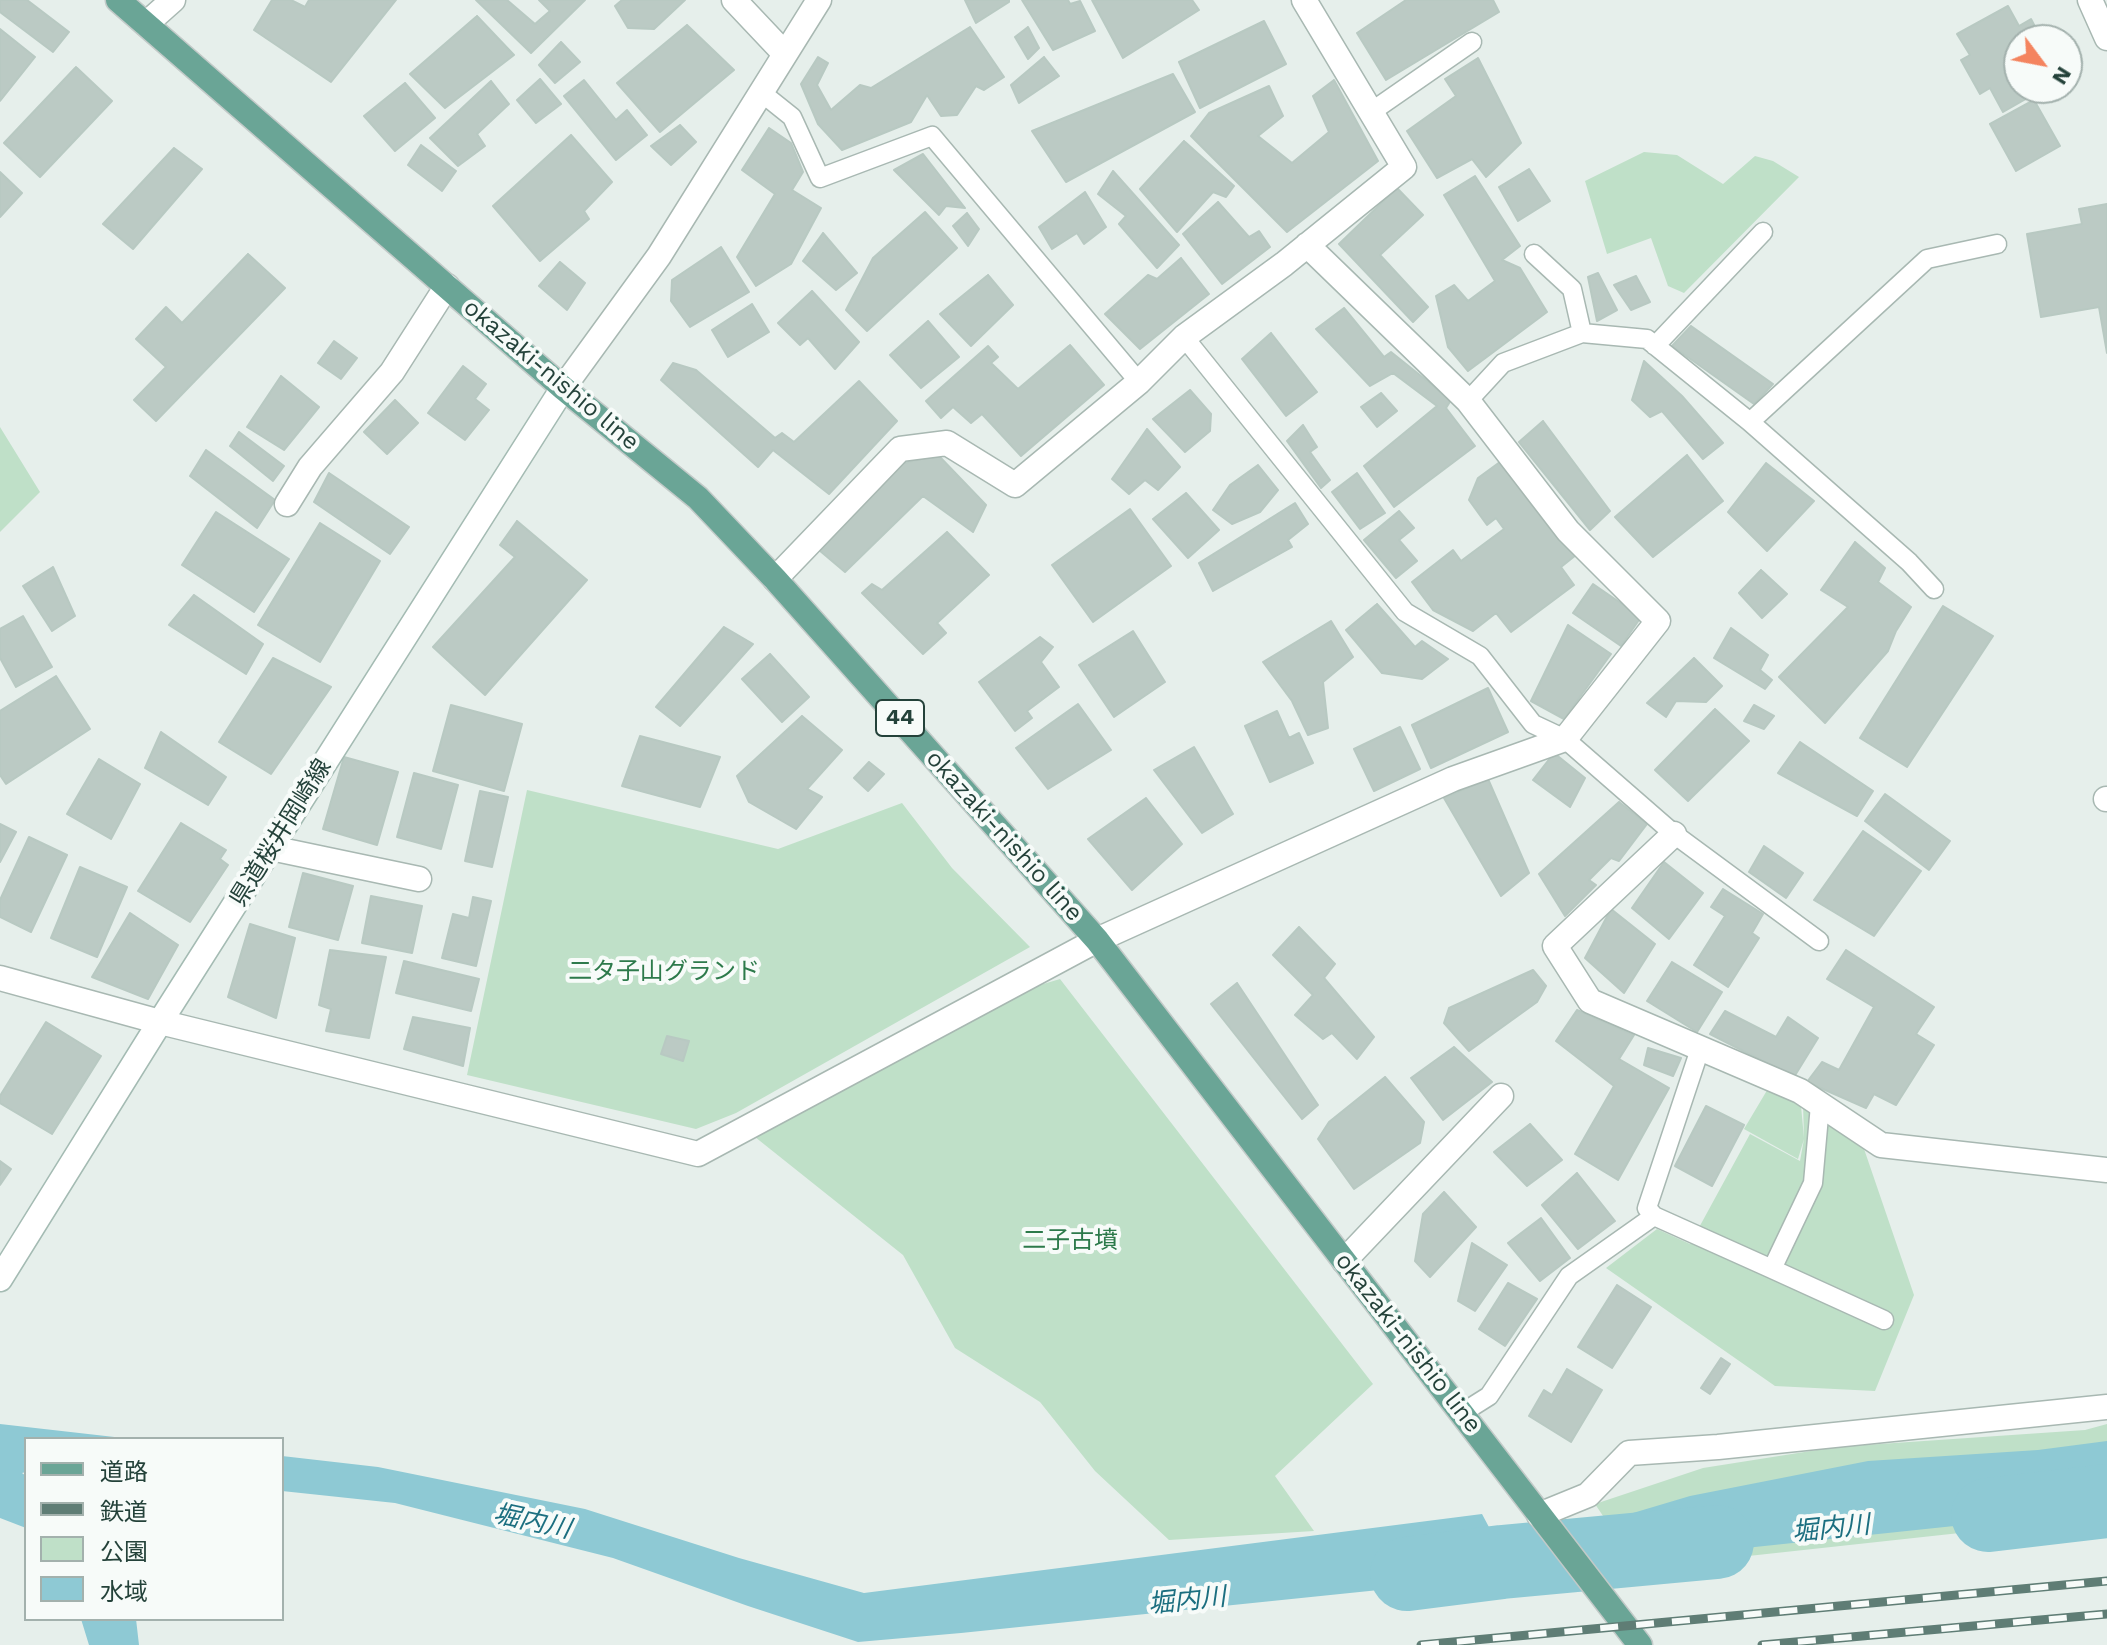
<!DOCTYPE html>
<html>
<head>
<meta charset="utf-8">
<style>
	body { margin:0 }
	#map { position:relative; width:2107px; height:1645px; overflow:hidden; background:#e6efeb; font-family:"Work Sans","Noto Sans JP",sans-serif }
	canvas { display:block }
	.legend { position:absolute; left:24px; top:1437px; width:260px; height:184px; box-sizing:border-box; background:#f7fbf9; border:2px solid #a3b1ad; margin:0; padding:10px 14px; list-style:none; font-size:24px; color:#24423a }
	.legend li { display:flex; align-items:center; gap:16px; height:40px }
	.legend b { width:40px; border:2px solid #a3b1ad }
	.north { position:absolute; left:2003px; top:24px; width:80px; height:80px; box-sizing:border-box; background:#f7fbf9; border:2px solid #a3b1ad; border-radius:50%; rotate:122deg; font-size:22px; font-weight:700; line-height:32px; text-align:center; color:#24423a }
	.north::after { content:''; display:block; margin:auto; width:28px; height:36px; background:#f4845f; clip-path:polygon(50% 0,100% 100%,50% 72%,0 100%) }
</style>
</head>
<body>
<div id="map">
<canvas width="2107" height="1645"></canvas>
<ul class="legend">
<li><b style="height:10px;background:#6aa596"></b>道路</li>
<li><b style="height:10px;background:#5f7d75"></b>鉄道</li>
<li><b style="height:22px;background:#bfe0c8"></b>公園</li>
<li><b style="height:22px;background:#8ec9d4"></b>水域</li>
</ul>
<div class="north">N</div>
</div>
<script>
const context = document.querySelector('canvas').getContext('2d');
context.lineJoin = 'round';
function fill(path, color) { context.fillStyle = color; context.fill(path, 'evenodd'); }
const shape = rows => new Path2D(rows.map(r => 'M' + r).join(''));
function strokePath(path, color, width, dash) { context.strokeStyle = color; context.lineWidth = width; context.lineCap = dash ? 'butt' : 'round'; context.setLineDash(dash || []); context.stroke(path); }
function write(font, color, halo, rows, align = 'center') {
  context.font = font + ' "Work Sans","Noto Sans JP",sans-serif'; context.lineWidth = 8; context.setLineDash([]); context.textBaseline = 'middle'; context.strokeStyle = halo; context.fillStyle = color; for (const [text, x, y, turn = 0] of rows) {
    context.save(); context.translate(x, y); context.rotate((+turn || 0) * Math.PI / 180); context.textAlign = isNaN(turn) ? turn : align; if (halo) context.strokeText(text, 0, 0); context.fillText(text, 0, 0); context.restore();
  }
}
fill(shape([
	[1644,152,1677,155,1723,184,1755,156,1773,161,1799,177,1684,293,1668,286,1651,238,1607,254,1585,181],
	[0,427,40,492,0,532],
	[527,790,778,849,902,803,952,868,1030,947,736,1113,696,1129,467,1075],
	[1060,979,1373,1384,1275,1476,1314,1531,1169,1540,1095,1471,1040,1402,955,1348,903,1255,755,1137,977,1004],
	[1769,1087,1801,1106,1804,1138,1803,1104,1862,1143,1914,1295,1875,1391,1775,1386,1606,1268,1657,1229,1690,1244,1750,1134,1800,1161,1804,1139,1798,1159,1744,1129],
	[2107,1424,2107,1517,1638,1568,1595,1504,1703,1468,1836,1447,2085,1430]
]), '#bfe0c8');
fill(shape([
	[0,1424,132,1439,26,1439,26,1472,22,1473,26,1476,26,1528,0,1518],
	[2107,1441,2107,1499,2011,1520,1622,1561,1596,1524,1690,1496,1868,1461,2038,1450],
	[282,1456,378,1467,585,1509,739,1558,864,1593,1482,1514,1515,1576,961,1633,858,1642,748,1606,613,1558,395,1503,282,1491],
	[81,1619,136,1619,139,1645,89,1645]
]), '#8ec9d4');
strokePath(shape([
	[1988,1515,2107,1501],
	[1407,1574,1502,1562,1717,1542]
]), '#8ec9d4', 74);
const building = shape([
	[0,0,27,0,69,32,53,52,0,12,0,0],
	[272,0,291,0,305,7,309,0,396,0,331,82,254,30,272,0],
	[476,0,507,0,535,24,550,11,539,0,585,0,531,53,476,0],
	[622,0,685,0,654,29,628,28,615,6,622,0],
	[965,0,1009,0,1009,2,976,23,965,0],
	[1022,0,1068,0,1070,4,1080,1,1095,31,1053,50,1022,0],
	[1092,0,1192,0,1199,10,1123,58,1092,0],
	[1406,0,1493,0,1499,12,1386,80,1357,33,1406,0],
	[2008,6,2019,26,2031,19,2042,40,2019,40,2019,88,2045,88,2003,112,1990,88,1980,94,1961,60,1970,55,1957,34,2008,6],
	[477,16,514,55,445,108,410,74,477,16],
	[1264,21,1286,64,1200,108,1179,62,1264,21],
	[687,25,734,70,660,132,617,83,687,25],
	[970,27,1004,77,984,90,976,86,957,115,941,116,927,95,911,122,842,150,818,124,801,84,818,57,828,63,817,85,831,110,860,85,871,88,970,27],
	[1028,27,1039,48,1028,59,1015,37,1028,27],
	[0,29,35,57,0,101,0,29],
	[561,42,580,62,555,83,539,65,561,42],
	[1044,57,1059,76,1019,103,1011,85,1044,57],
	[1478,58,1521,143,1486,177,1472,159,1437,178,1407,131,1456,96,1445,79,1478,58],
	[76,67,112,101,40,177,4,143,76,67],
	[1173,74,1195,112,1066,182,1032,131,1173,74],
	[540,79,561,104,536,123,517,100,540,79],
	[584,80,616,120,627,110,647,135,616,160,564,96,584,80],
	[1334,80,1378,161,1287,232,1191,136,1209,113,1269,86,1283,116,1258,136,1292,163,1329,132,1313,96,1334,80],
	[491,81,509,104,477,134,485,146,458,166,430,138,491,81],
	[405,83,435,118,395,151,364,116,405,83],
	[2034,100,2060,146,2016,171,1990,124,2034,100],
	[680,125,696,142,671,165,651,146,680,125],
	[769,128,791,143,803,172,792,190,821,208,791,264,756,286,737,257,775,194,742,170,769,128],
	[571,135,612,182,584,211,589,219,540,261,493,206,571,135],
	[1184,141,1234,186,1226,197,1213,192,1177,232,1140,189,1184,141],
	[421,145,456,171,442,191,408,165,421,145],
	[174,148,202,169,133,249,103,224,174,148],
	[923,154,965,208,946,206,939,215,894,170,923,154],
	[1529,169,1550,201,1518,221,1499,187,1529,169],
	[1113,171,1179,245,1157,268,1119,224,1126,216,1098,194,1113,171],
	[0,172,22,193,0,217,0,172],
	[1475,176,1520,246,1502,260,1520,268,1547,312,1468,371,1448,347,1436,296,1454,285,1468,301,1495,281,1444,195,1475,176],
	[1397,188,1423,215,1380,255,1428,307,1413,322,1339,244,1397,188],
	[1085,192,1106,227,1084,244,1077,233,1052,249,1039,227,1085,192],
	[1218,202,1249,237,1259,231,1270,247,1222,284,1183,234,1218,202],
	[2107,204,2107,353,2099,307,2041,317,2027,234,2082,224,2079,209,2107,204],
	[925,212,957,248,867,331,846,310,873,258,925,212],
	[967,213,979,229,968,246,953,226,967,213],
	[823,233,857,273,836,290,803,261,823,233],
	[721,247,749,292,690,327,671,301,672,280,721,247],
	[248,254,285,288,156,421,134,400,166,367,136,339,166,307,182,323,248,254],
	[1181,258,1209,294,1140,349,1105,314,1148,275,1157,279,1181,258],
	[560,262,585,283,567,310,539,286,560,262],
	[1598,273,1617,310,1597,321,1588,277,1598,273],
	[988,275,1013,305,971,346,940,314,988,275],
	[1636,276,1650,302,1631,310,1614,285,1636,276],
	[812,291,859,342,835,369,808,338,800,345,778,323,812,291],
	[752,304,769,332,728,357,712,330,752,304],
	[1344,308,1384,357,1391,352,1451,400,1446,408,1475,446,1394,507,1364,466,1437,406,1393,373,1370,386,1316,329,1344,308],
	[928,321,959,357,921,388,890,355,928,321],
	[1691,326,1773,384,1754,404,1672,346,1691,326],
	[1271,333,1317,392,1286,416,1242,359,1271,333],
	[334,341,357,358,341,379,318,363,334,341],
	[1070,345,1104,385,1021,456,982,414,971,423,953,407,941,418,926,401,988,346,998,357,991,363,1018,389,1070,345],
	[1644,361,1682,396,1723,443,1703,459,1662,411,1650,417,1632,400,1644,361],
	[673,363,696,370,775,438,782,433,794,442,859,381,897,421,829,494,773,450,758,467,661,380,673,363],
	[463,366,486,384,475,399,489,410,465,440,428,413,463,366],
	[281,376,319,407,284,450,247,427,281,376],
	[1190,390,1211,414,1210,431,1185,452,1153,419,1190,390],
	[1381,393,1397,411,1377,427,1361,407,1381,393],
	[395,400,418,423,387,454,364,432,395,400],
	[1543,421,1610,511,1590,530,1519,442,1543,421],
	[1303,425,1317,447,1310,452,1330,480,1321,488,1287,441,1303,425],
	[1147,429,1180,467,1158,490,1145,480,1129,494,1112,479,1147,429],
	[239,432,284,466,273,481,230,446,239,432],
	[206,450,275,500,257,528,190,476,206,450],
	[938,455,986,505,973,532,923,496,845,572,819,550,900,464,938,455],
	[1687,455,1723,501,1653,557,1615,517,1687,455],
	[1504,459,1576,555,1561,567,1574,585,1511,632,1496,613,1473,631,1433,610,1412,582,1453,550,1461,561,1504,529,1496,518,1487,525,1469,500,1478,478,1504,459],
	[1766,463,1814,501,1767,551,1728,512,1766,463],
	[1258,465,1278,490,1260,512,1232,524,1213,510,1230,485,1258,465],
	[329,473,409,527,390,554,314,502,329,473],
	[1357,473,1385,513,1360,529,1332,492,1357,473],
	[1186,493,1219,530,1188,558,1153,519,1186,493],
	[1295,503,1308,524,1288,540,1292,547,1213,591,1199,563,1295,503],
	[1130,509,1171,566,1093,622,1052,565,1130,509],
	[1399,511,1414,528,1399,540,1417,561,1396,578,1364,540,1399,511],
	[216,512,289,559,254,612,182,565,216,512],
	[517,521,587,580,485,695,433,647,515,557,500,545,517,521],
	[320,523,380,561,320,662,258,625,320,523],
	[947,532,989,575,937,623,946,633,923,654,862,593,872,584,882,590,947,532],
	[1855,542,1885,568,1878,582,1911,607,1896,631,1888,651,1825,723,1779,677,1848,607,1821,590,1855,542],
	[53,567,75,616,52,631,23,586,53,567],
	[1761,570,1787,594,1762,618,1739,593,1761,570],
	[1593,584,1641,617,1621,646,1573,613,1593,584],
	[194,595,263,644,246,674,169,625,194,595],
	[1377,604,1415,647,1422,641,1448,659,1422,679,1382,673,1346,630,1377,604],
	[1943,606,1993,636,1907,767,1860,738,1943,606],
	[23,616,52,667,16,687,0,658,0,629,23,616],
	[1331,621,1353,657,1323,682,1328,728,1308,735,1292,701,1263,662,1331,621],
	[1568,625,1611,654,1564,719,1531,701,1568,625],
	[724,627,753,644,680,726,656,707,724,627],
	[1731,628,1768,655,1760,670,1772,680,1765,689,1714,658,1731,628],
	[1133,631,1165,682,1114,717,1079,665,1133,631],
	[1040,637,1053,647,1041,662,1059,687,1027,711,1032,718,1015,731,979,682,1040,637],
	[770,654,809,697,782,722,742,679,770,654],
	[273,658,331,687,271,774,219,742,273,658],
	[1694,658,1722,686,1706,702,1676,701,1666,717,1647,703,1694,658],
	[56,676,90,729,6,784,0,775,0,711,56,676],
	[1488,688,1508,732,1431,768,1412,725,1488,688],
	[1078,704,1111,750,1048,789,1016,748,1078,704],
	[451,705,522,724,504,791,433,771,451,705],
	[1754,705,1774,716,1764,729,1744,721,1754,705],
	[1715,709,1749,741,1688,801,1655,770,1715,709],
	[1277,711,1289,738,1299,733,1313,763,1270,782,1245,726,1277,711],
	[802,716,842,750,807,789,822,797,796,829,749,802,737,776,802,716],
	[1400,727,1420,769,1374,791,1354,749,1400,727],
	[161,732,226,777,208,805,145,768,161,732],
	[640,736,720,757,700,807,622,786,640,736],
	[1800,742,1873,791,1857,816,1778,773,1800,742],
	[1194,747,1233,814,1202,833,1154,770,1194,747],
	[1554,753,1585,778,1570,807,1533,780,1554,753],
	[344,757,398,772,377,845,323,829,344,757],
	[99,759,140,784,111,839,67,814,99,759],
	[869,762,884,774,868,791,854,778,869,762],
	[414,773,458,785,441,849,397,837,414,773],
	[1488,779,1529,873,1501,896,1444,798,1488,779],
	[480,791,508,797,492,867,465,861,480,791],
	[1885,794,1950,841,1929,870,1865,821,1885,794],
	[1146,798,1182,844,1132,890,1088,839,1146,798],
	[1619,802,1647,824,1619,861,1611,858,1589,880,1596,885,1565,916,1539,874,1619,802],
	[181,823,226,850,220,859,228,865,190,922,138,891,181,823],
	[0,824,16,832,0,862,0,824],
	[1863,831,1921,871,1874,936,1814,900,1863,831],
	[29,837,67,855,31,932,0,917,0,900,29,837],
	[1764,846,1803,873,1786,898,1749,872,1764,846],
	[1664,862,1703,893,1669,939,1632,908,1664,862],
	[80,867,127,887,97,957,51,938,80,867],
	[303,873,353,886,338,940,289,927,303,873],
	[1723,889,1763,914,1752,933,1759,938,1728,987,1694,965,1725,916,1711,907,1723,889],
	[371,896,422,906,412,953,362,943,371,896],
	[473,897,491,901,476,966,442,958,453,914,469,918,473,897],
	[1611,909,1655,944,1624,993,1585,958,1611,909],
	[130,913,178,945,148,999,92,977,130,913],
	[250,924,295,938,276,1018,228,997,250,924],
	[1299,927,1335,964,1324,978,1374,1037,1357,1059,1332,1033,1323,1039,1295,1015,1313,995,1273,955,1299,927],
	[330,950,386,957,369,1038,326,1031,331,1009,319,1005,330,950],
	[1846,950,1934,1007,1916,1034,1934,1045,1896,1105,1874,1094,1866,1108,1807,1082,1822,1062,1839,1070,1874,1007,1827,979,1846,950],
	[404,961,479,979,471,1011,396,993,404,961],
	[1672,962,1722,992,1697,1032,1647,1001,1672,962],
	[1533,970,1546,986,1537,1002,1469,1051,1444,1023,1449,1008,1533,970],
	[1237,983,1318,1105,1302,1119,1211,1004,1237,983],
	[1577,1010,1634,1035,1619,1059,1669,1088,1618,1180,1575,1154,1614,1086,1556,1041,1577,1010],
	[1725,1011,1776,1037,1788,1017,1818,1038,1794,1077,1710,1034,1725,1011],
	[413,1017,470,1028,463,1066,404,1049,413,1017],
	[46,1022,101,1056,52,1134,0,1103,0,1096,46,1022],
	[667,1036,689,1041,683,1061,661,1054,667,1036],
	[1454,1047,1492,1082,1443,1120,1411,1078,1454,1047],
	[1648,1048,1681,1058,1673,1076,1644,1065,1648,1048],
	[1385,1077,1424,1122,1420,1143,1354,1189,1318,1139,1329,1122,1385,1077],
	[1706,1106,1744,1125,1712,1186,1675,1166,1706,1106],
	[1530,1124,1562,1160,1527,1186,1494,1152,1530,1124],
	[0,1161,11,1169,0,1185,0,1161],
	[1577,1173,1615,1221,1578,1249,1542,1205,1577,1173],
	[1444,1192,1476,1227,1430,1277,1415,1261,1423,1214,1444,1192],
	[1541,1218,1570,1258,1540,1281,1508,1243,1541,1218],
	[1472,1243,1507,1265,1475,1311,1458,1301,1472,1243],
	[1508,1283,1537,1299,1505,1346,1479,1329,1508,1283],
	[1617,1285,1651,1307,1612,1368,1578,1347,1617,1285],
	[1721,1358,1730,1364,1710,1394,1701,1388,1721,1358],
	[1567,1369,1602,1390,1571,1442,1529,1416,1544,1390,1552,1395,1567,1369]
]);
fill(building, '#bbcac4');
strokePath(building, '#b8c9c2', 2);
const service = shape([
	[762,93,792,117,820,178,932,136,1139,382],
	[1371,112,1472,42],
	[1534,254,1572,289,1582,333],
	[1184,337,1405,612,1480,656,1533,724,1565,739,1674,834,1819,941],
	[1655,346,1763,232],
	[1468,401,1503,363,1582,333,1647,339,1750,422,1909,562,1934,589],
	[1750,422,1927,259,1997,244],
	[1654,1216,1647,1208,1700,1049],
	[1772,1269,1884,1320],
	[1462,1413,1489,1396,1569,1276,1654,1216,1772,1269,1813,1183,1820,1105]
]);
const minor = shape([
	[734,0,785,54],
	[2090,0,2107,38],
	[146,24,173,0],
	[563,388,659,256,819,0],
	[287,504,310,467,392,372,447,286],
	[775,579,900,449,947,443,1015,485,1139,382,1184,337,1284,264,1404,167,1304,0],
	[2106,799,2107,799],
	[1674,834,1555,946,1590,1001,1800,1091,1881,1145,2107,1170],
	[271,848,419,879],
	[0,978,160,1022,698,1154,1097,940,1453,779,1565,739,1658,621,1568,531,1468,401,1307,245],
	[1344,1261,1501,1096],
	[1539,1515,1588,1495,1629,1453,1718,1447,2107,1407]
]);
const secondary = shape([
	[0,1279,160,1022,563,388]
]);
const primary = shape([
	[118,0,563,388,698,498,775,579,1097,940,1640,1645]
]);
strokePath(service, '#a8b8b2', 21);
strokePath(minor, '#a8b8b2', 27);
strokePath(secondary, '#a4bbb3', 27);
strokePath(primary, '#c2cac8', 27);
strokePath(service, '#fff', 18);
strokePath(minor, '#fff', 24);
strokePath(secondary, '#fff', 24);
strokePath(primary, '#6aa596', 24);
const rail = shape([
	[1421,1645,2107,1581],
	[1762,1645,2107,1614]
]);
strokePath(rail, '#5f7d75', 9);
strokePath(rail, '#f7fbf9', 6, [18]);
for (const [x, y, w] of [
	[900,718,48]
]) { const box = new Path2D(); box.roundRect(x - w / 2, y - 18, w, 36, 6); context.fillStyle = '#f7fbf9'; context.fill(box); strokePath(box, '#24423a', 2); }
write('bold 22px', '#24423a', null, [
	["44",900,718]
]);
write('24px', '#24423a', '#f7fbf9', [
	["okazaki-nishio line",551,375,40],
	["県道桜井岡崎線",281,833,-58],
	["okazaki-nishio line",1004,836,48],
	["okazaki-nishio line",1408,1343,52]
]);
write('24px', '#2d7a4b', '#f7fbf9', [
	["二タ子山グランド",664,972],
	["二子古墳",1070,1241]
]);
write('italic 26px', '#1c6f80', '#f7fbf9', [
	["堀内川",532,1522,12],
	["堀内川",1831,1529,-6],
	["堀内川",1187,1601,-6]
]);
</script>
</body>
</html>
